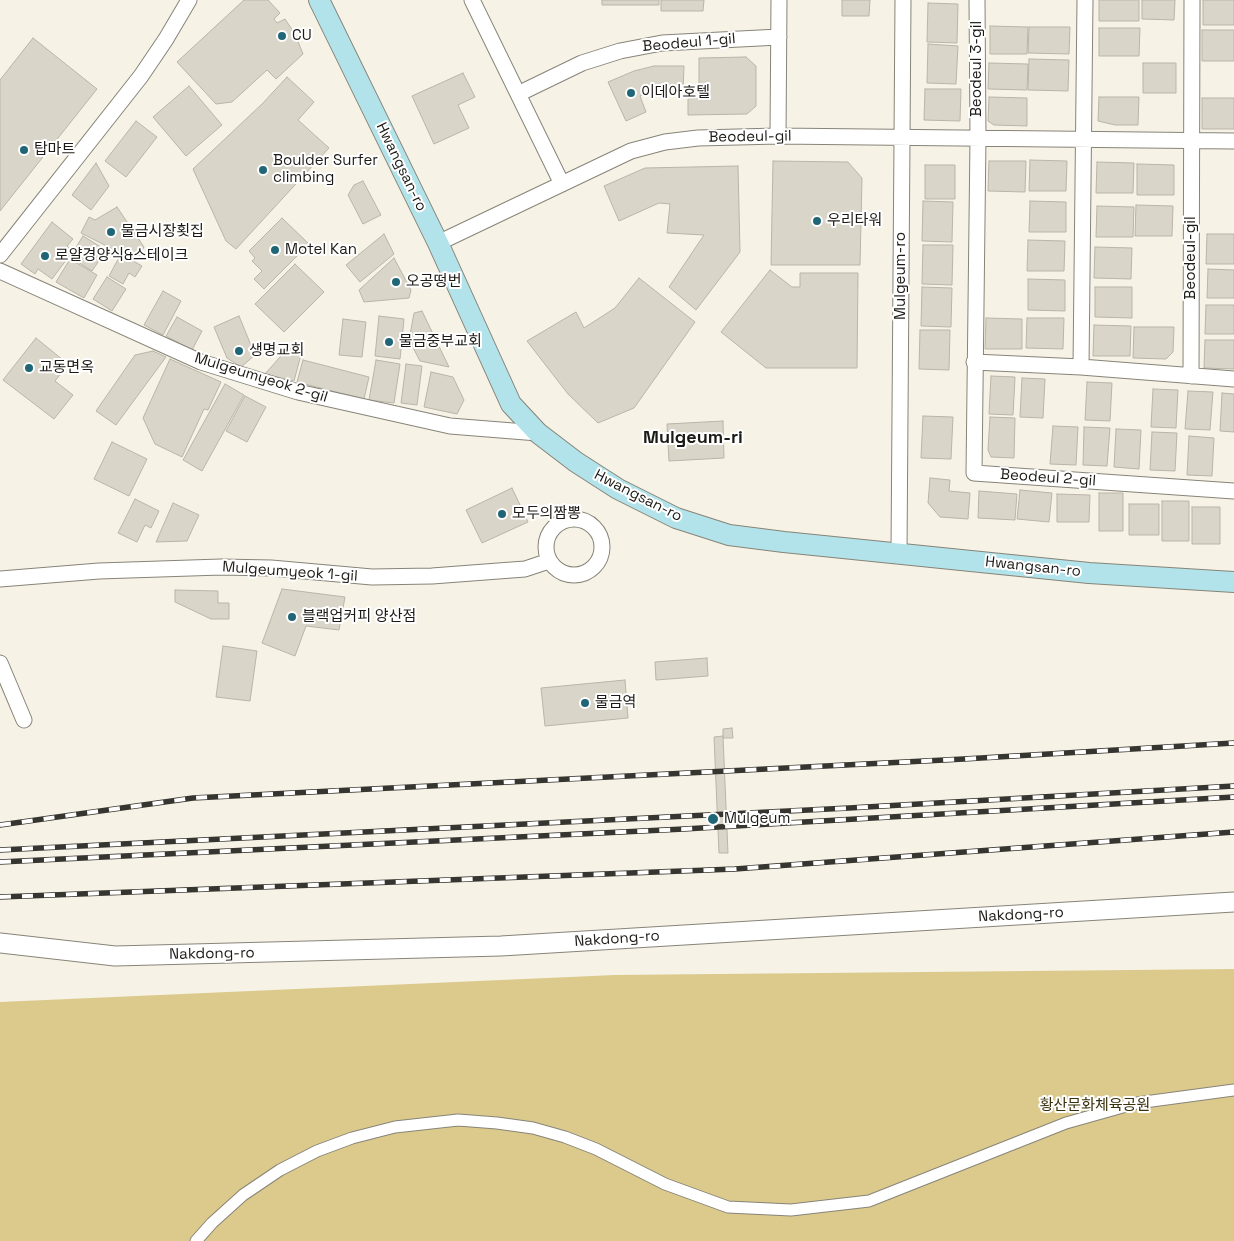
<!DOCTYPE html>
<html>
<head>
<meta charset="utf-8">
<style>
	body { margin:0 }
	canvas { display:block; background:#f6f2e5 }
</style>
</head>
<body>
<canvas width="1234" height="1241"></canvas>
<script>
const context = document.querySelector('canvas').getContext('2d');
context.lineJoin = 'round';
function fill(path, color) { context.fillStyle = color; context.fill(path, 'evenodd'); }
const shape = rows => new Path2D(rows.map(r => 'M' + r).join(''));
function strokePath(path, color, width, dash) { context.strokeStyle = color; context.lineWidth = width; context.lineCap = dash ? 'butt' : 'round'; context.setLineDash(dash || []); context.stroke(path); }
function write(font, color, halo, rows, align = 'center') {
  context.font = font + ' "Space Grotesk","Noto Sans KR",sans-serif'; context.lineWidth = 4; context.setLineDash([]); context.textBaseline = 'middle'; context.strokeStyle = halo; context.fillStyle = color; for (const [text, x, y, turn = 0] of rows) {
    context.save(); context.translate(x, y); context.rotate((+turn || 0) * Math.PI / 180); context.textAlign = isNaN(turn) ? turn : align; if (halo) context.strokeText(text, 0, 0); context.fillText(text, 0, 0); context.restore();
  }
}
fill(shape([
	[1234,969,1234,1241,0,1241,0,1002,615,975]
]), '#dcca8d');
const building = shape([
	[244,0,268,0,280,13,274,19,277,23,285,19,295,34,303,54,276,79,267,70,232,102,216,104,177,62,244,0],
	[602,0,659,0,659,5,602,5,602,0],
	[661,0,704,0,703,11,661,11,661,0],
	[842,0,870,0,869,16,842,16,842,0],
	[1099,0,1139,0,1139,21,1099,21,1099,0],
	[1142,0,1175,0,1174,20,1142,19,1142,0],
	[1203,0,1234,0,1234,25,1203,25,1203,0],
	[928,3,958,4,957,43,927,42,928,3],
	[990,26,1028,27,1027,54,990,54,990,26],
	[1029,27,1070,27,1069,54,1028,53,1029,27],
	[1099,28,1140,28,1139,56,1099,56,1099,28],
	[1202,30,1234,30,1234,61,1202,61,1202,30],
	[33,38,97,89,0,211,0,80,33,38],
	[928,44,958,46,956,84,927,83,928,44],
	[746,57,756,66,756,106,747,114,688,115,688,99,699,98,699,58,746,57],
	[1029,59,1069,60,1068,91,1028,90,1029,59],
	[989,63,1028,64,1027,90,988,89,989,63],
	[1143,63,1176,63,1176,93,1143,93,1143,63],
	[654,66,684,66,683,91,651,92,640,96,646,112,626,121,608,82,634,71,654,66],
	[463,73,475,97,458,105,469,128,434,144,412,96,463,73],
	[287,77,314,102,298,120,329,148,236,249,226,241,193,169,263,103,287,77],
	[189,86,222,125,186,156,153,117,189,86],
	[925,89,961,89,960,121,924,120,925,89],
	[989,97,1027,98,1027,126,994,125,988,121,989,97],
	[1099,97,1139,97,1138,125,1115,125,1098,121,1099,97],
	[1202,98,1234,98,1234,129,1202,129,1202,98],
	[136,121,157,137,126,177,105,161,136,121],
	[1030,160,1067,161,1066,191,1029,191,1030,160],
	[773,161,848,162,862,178,860,265,771,265,773,161],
	[989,161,1026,161,1025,192,988,191,989,161],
	[1097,162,1134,163,1133,193,1096,193,1097,162],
	[96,163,109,186,91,210,72,195,96,163],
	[1137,164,1174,165,1174,195,1137,195,1137,164],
	[925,165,955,165,955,199,925,199,925,165],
	[738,166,740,252,696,310,669,287,704,235,667,233,670,204,659,203,619,221,604,186,645,168,738,166],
	[363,181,381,215,363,224,348,195,354,185,363,181],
	[923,201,953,202,952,242,922,241,923,201],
	[1030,201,1066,202,1066,232,1029,232,1030,201],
	[1136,205,1173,206,1172,236,1135,236,1136,205],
	[1097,206,1134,207,1133,237,1096,237,1097,206],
	[117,207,144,247,136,261,81,233,89,217,95,220,117,207],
	[282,218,309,244,264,289,254,279,262,271,252,261,255,258,249,251,282,218],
	[52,222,73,239,67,246,73,251,52,279,38,269,35,274,21,264,52,222],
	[384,234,394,254,360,282,346,265,384,234],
	[1207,234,1234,234,1234,264,1206,264,1207,234],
	[83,236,106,250,92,271,70,257,83,236],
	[1028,240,1065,241,1064,271,1027,271,1028,240],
	[923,245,953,245,952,285,922,284,923,245],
	[1095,247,1132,248,1131,279,1094,278,1095,247],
	[121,254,142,266,135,277,129,273,123,284,109,276,121,254],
	[394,258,411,290,409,298,364,302,359,290,394,258],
	[70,259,97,275,84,298,56,282,70,259],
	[295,264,324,292,284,332,255,304,295,264],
	[1208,269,1234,270,1234,298,1207,298,1208,269],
	[770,270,792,287,800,287,800,273,858,273,857,368,766,368,721,332,770,270],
	[107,277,126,289,112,311,93,299,107,277],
	[639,278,695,322,634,408,598,423,568,394,527,341,576,312,584,328,615,308,639,278],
	[1028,279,1065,280,1065,311,1028,310,1028,279],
	[922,287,952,288,951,327,921,326,922,287],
	[1095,287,1132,287,1132,318,1095,317,1095,287],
	[163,291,181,301,163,335,144,325,163,291],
	[1206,305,1234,305,1234,334,1205,334,1206,305],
	[422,311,449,367,420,361,409,340,414,313,422,311],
	[239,316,255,355,241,367,227,358,214,327,239,316],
	[379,316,404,319,400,359,375,356,379,316],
	[177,317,202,331,192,350,166,336,177,317],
	[986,318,1022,319,1022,349,985,349,986,318],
	[1027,318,1064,318,1063,349,1026,348,1027,318],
	[343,319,366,322,362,357,339,355,343,319],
	[1094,325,1131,326,1130,356,1093,356,1094,325],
	[1134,327,1174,327,1173,352,1166,359,1133,358,1134,327],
	[920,330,950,330,949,370,919,369,920,330],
	[36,338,68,364,55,381,73,395,54,419,3,380,36,338],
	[1205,340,1234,340,1234,369,1204,368,1205,340],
	[288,348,302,351,294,381,265,374,288,348],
	[153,351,166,357,116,425,96,411,135,355,153,351],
	[170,359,221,382,208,410,204,409,182,457,155,444,143,418,170,359],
	[303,360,369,377,364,399,297,382,303,360],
	[376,360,400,364,394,403,369,400,376,360],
	[406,364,422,366,417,405,401,403,406,364],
	[431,372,453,377,464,400,457,414,424,407,431,372],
	[991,376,1015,377,1013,415,989,414,991,376],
	[1022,378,1045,379,1043,418,1020,417,1022,378],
	[1087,382,1112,383,1110,421,1085,420,1087,382],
	[225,384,244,395,202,471,183,460,225,384],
	[1153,389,1178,390,1176,428,1151,427,1153,389],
	[1188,391,1213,392,1210,430,1185,429,1188,391],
	[1222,393,1234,394,1234,432,1220,431,1222,393],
	[245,396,266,407,247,442,226,431,245,396],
	[923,416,953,417,951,459,921,458,923,416],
	[990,417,1015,418,1014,458,991,457,988,450,990,417],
	[723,421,724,458,669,461,667,424,723,421],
	[1053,426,1078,427,1076,465,1050,464,1053,426],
	[1084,427,1110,428,1107,466,1083,465,1084,427],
	[1116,429,1141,430,1139,469,1114,467,1116,429],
	[1152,432,1177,433,1175,471,1150,470,1152,432],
	[1189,436,1214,438,1212,476,1187,475,1189,436],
	[112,442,147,459,129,496,94,479,112,442],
	[930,478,950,480,949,491,970,493,968,519,940,517,928,503,930,478],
	[512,488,528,522,482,543,466,510,512,488],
	[1020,490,1052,493,1049,522,1017,519,1020,490],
	[979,491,1017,494,1015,520,978,518,979,491],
	[1099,493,1123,493,1123,531,1099,531,1099,493],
	[1057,494,1090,495,1089,522,1057,522,1057,494],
	[135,499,159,511,151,528,145,525,137,542,118,533,135,499],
	[1162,501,1189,501,1189,541,1162,541,1162,501],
	[173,503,199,515,187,541,156,542,173,503],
	[1129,504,1159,504,1159,535,1129,535,1129,504],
	[1192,507,1220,507,1220,544,1192,544,1192,507],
	[282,589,345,597,339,630,306,626,295,656,262,643,282,589],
	[175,590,218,591,218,603,229,603,229,619,211,619,175,602,175,590],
	[223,646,257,651,250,701,216,697,223,646],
	[707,658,708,676,656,680,655,662,707,658],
	[625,680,628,718,545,726,541,688,625,680],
	[732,728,733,738,723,738,723,729,732,728],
	[723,736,728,853,719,853,714,737,723,736]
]);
fill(building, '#d9d5c8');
strokePath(building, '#b9b5a9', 1);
const pedestrian = shape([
	[196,1241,212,1223,243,1195,280,1170,317,1151,352,1138,395,1127,458,1120,497,1123,533,1128,565,1137,596,1149,665,1184,728,1207,791,1210,869,1201,1066,1123,1137,1103,1234,1090]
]);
const minor = shape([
	[472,0,562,184],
	[977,0,978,137,974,473,1234,491],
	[518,94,582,63,620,51,662,43,779,37],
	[778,136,779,0],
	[438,243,631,151,665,142,698,138,778,136,1234,141],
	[0,255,141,76,166,39,189,0],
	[0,271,201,362,298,392,450,426,538,433],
	[974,362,1081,367,1234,379],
	[1081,367,1085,0],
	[1191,376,1192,0],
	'546 547a28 28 0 1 1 56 0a28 28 0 1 1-56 0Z',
	[899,553,903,0],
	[0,579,99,571,221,567,271,568,372,577,432,576,525,569,549,561],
	[0,663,24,720]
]);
const tertiary = shape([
	[0,943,115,956,501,946,1234,902]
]);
const secondary = shape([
	[319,0,438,243,511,404,538,433,576,462,618,489,676,518,729,535,784,542,1089,573,1234,582]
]);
strokePath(pedestrian, '#878478', 13);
strokePath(minor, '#878478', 17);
strokePath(tertiary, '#878478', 21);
strokePath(secondary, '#878478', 22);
strokePath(pedestrian, '#fff', 11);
strokePath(minor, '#fff', 15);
strokePath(tertiary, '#fff', 19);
strokePath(secondary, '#b2e3eb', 20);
const rail = shape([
	[0,825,193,798,964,759,1234,743],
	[0,850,849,808,1234,786],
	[0,862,684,829,1234,797],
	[0,897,735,869,1234,832]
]);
strokePath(rail, '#373530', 5.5);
strokePath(rail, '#fff', 4, [11]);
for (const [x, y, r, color] of [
	[282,36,5,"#206676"],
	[631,93,5,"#206676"],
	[24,150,5,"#206676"],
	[263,170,5,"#206676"],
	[817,221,5,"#206676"],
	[111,232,5,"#206676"],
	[275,250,5,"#206676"],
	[45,256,5,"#206676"],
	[396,282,5,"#206676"],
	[389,342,5,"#206676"],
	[239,351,5,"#206676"],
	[29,368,5,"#206676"],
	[502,514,5,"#206676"],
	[292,617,5,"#206676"],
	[585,703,5,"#206676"],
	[713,819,6,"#206676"]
]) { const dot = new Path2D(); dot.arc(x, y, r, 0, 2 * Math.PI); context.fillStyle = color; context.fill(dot); strokePath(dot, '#fff', 2); }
write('15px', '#1c1a16', '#fff', [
	["CU",292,36],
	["이데아호텔",641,93],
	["탑마트",34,150],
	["Boulder Surfer",273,161],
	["climbing",273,178],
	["우리타워",827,221],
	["물금시장횟집",121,232],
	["Motel Kan",285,250],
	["로얄경양식&스테이크",55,256],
	["오공떵번",406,282],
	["물금중부교회",399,342],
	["생명교회",249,351],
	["교동면옥",39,368],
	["모두의짬뽕",512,514],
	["블랙업커피 양산점",302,617],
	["물금역",595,703],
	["Mulgeum",724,819]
], 'left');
write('15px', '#1c1a16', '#fff', [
	["Beodeul 1-gil",689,43,-5],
	["Beodeul 3-gil",977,69,-90],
	["Beodeul-gil",750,137,-1],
	["Hwangsan-ro",401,167,64],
	["Beodeul-gil",1191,258,-90],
	["Mulgeum-ro",901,276,-90],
	["Mulgeumyeok 2-gil",261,378,17],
	["Beodeul 2-gil",1048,478,4],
	["Hwangsan-ro",638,496,27],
	["Hwangsan-ro",1033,567,6],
	["Mulgeumyeok 1-gil",290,572,4],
	["Nakdong-ro",1021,915,-3],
	["Nakdong-ro",617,939,-4],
	["Nakdong-ro",212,954,-1]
]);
write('15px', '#39300c', '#fff', [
	["황산문화체육공원",1095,1106]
]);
write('bold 18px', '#1c1a16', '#fff', [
	["Mulgeum-ri",693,438]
]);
</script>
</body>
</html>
